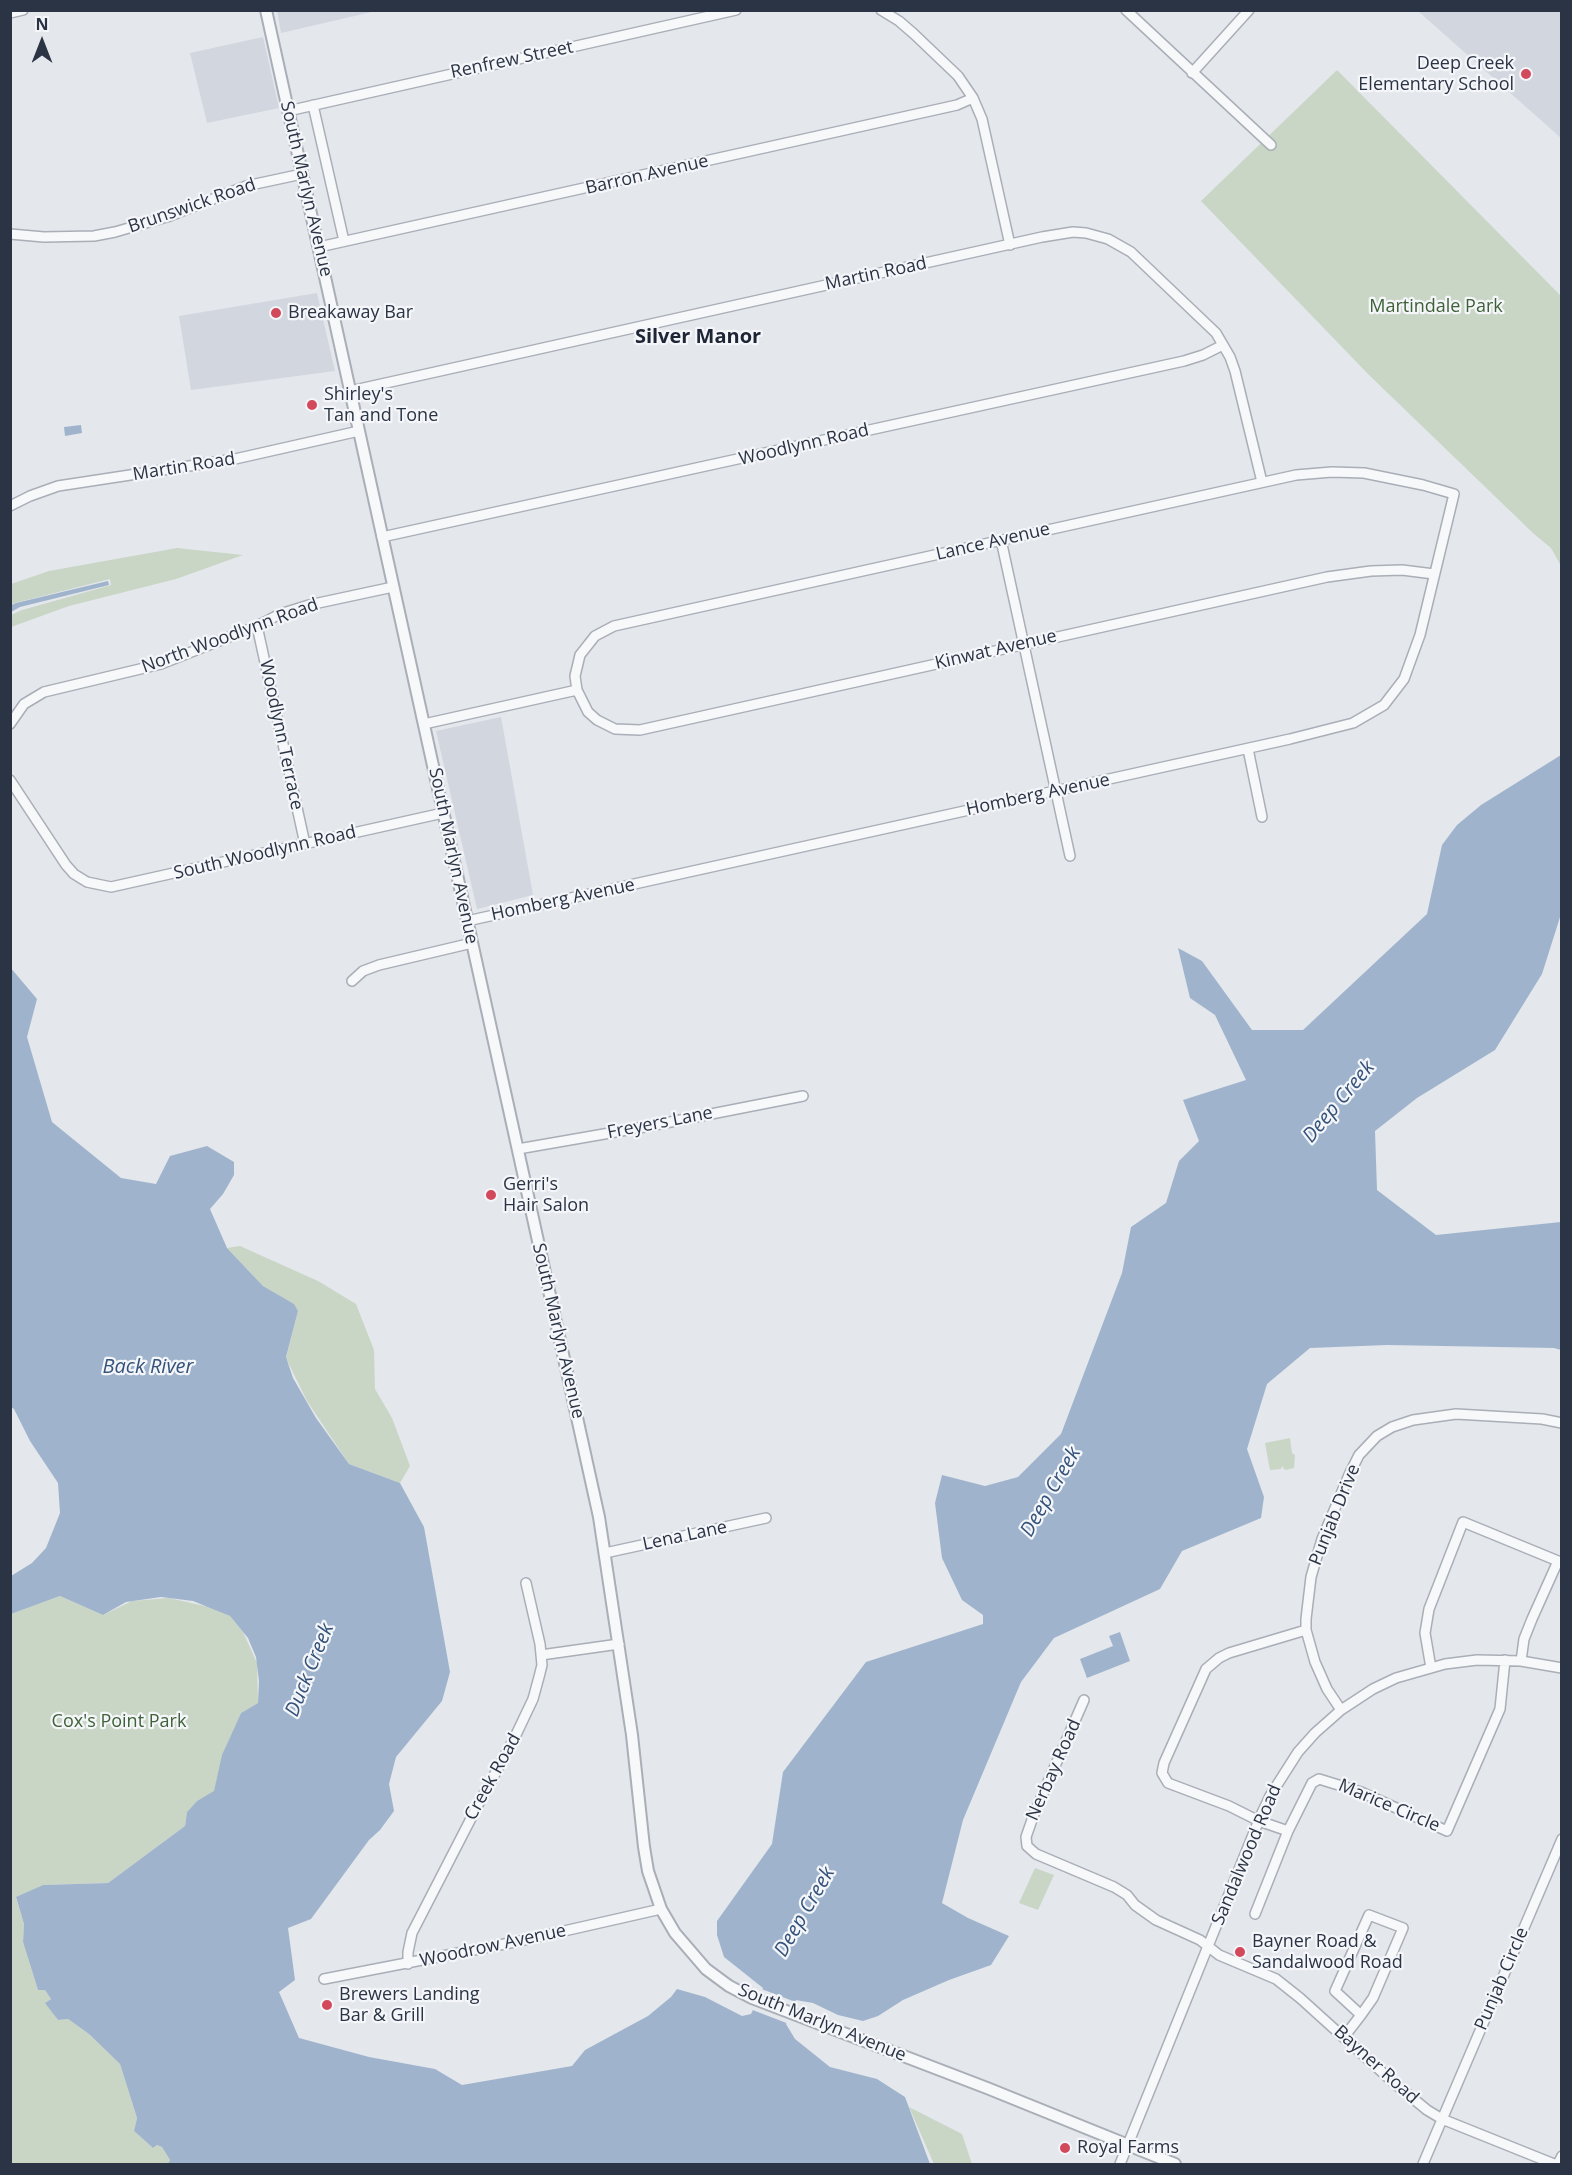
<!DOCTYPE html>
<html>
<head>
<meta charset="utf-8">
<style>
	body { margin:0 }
	#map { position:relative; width:1572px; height:2175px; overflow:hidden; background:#e4e7ec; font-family:"Open Sans",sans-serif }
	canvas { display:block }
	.frame { position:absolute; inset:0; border:12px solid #2b3445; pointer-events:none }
	.north { position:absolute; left:12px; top:12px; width:60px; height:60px; -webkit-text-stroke:4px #f4f6f9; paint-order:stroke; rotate:0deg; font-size:16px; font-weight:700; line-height:24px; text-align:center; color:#2b3445 }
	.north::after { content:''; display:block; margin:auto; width:21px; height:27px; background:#2b3445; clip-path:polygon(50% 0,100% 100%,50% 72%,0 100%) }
</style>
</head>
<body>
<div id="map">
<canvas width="1572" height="2175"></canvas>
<div class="frame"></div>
<div class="north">N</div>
</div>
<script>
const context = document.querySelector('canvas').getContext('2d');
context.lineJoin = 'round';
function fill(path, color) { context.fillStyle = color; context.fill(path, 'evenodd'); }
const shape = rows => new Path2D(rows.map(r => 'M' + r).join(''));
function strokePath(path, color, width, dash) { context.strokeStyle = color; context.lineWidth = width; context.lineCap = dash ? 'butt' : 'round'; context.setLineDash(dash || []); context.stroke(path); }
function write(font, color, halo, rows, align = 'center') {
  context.font = font + ' "Open Sans",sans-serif'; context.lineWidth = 4.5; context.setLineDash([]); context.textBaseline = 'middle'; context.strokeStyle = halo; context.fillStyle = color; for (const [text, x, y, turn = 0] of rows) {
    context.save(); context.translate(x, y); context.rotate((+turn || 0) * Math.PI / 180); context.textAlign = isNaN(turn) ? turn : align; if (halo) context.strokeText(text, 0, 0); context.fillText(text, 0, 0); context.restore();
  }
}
fill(shape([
	[277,10,376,10,376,11,281,33],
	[1418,11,1561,11,1561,138],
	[263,37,279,108,207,123,190,53],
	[317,293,335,371,191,390,179,316],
	[501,717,533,895,477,909,436,731]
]), '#d2d6de');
fill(shape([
	[1337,70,1561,296,1561,566,1551,548,1534,534,1369,375,1201,201],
	[177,548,243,555,176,579,69,606,11,627,11,615,22,610,111,585,110,579,11,604,11,584,49,571],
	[240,1246,318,1281,356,1304,374,1350,375,1389,392,1418,410,1466,400,1483,349,1464,307,1401,286,1358,298,1311,293,1304,263,1286,227,1248],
	[1290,1438,1292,1453,1295,1455,1294,1468,1285,1470,1282,1466,1281,1469,1270,1470,1265,1443],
	[60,1596,103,1615,132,1601,169,1598,209,1607,230,1616,243,1632,257,1663,258,1703,241,1713,225,1749,214,1792,197,1801,187,1812,185,1826,108,1883,43,1885,16,1898,24,1924,23,1942,38,1990,45,1990,51,1999,46,2002,58,2020,68,2019,89,2034,120,2064,137,2118,134,2131,153,2148,157,2145,162,2147,170,2160,168,2164,11,2164,11,1614],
	[1035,1868,1054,1875,1038,1910,1019,1903],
	[909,2107,962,2134,972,2164,934,2164]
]), '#c9d6c5');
fill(shape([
	[81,425,82,433,65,436,64,427],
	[108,581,109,585,20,607,11,612,11,605,16,603],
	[1561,755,1561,914,1542,974,1495,1050,1417,1098,1375,1131,1377,1190,1436,1235,1561,1222,1561,1350,1554,1348,1387,1345,1310,1348,1267,1384,1247,1449,1264,1497,1261,1518,1182,1551,1160,1589,1054,1638,1021,1682,963,1820,942,1903,968,1918,1009,1936,991,1965,949,1980,903,2000,878,2016,863,2021,838,2015,813,2003,796,2000,786,2024,795,2039,830,2067,877,2079,905,2097,930,2164,168,2164,170,2160,162,2147,157,2145,153,2148,134,2131,137,2118,120,2064,89,2034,68,2019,58,2020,45,2003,51,1999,45,1990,38,1990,23,1942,24,1924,16,1897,43,1885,108,1883,185,1826,187,1812,197,1801,214,1791,222,1755,241,1713,258,1703,259,1681,256,1657,248,1638,230,1616,193,1601,161,1597,126,1602,103,1615,60,1596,11,1614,11,1576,32,1563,46,1548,60,1513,58,1483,30,1441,14,1409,11,1407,10,967,37,999,27,1037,52,1122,121,1178,156,1184,170,1156,207,1146,234,1162,234,1175,223,1194,210,1209,227,1248,263,1286,294,1304,298,1311,286,1357,293,1378,316,1418,349,1464,400,1483,424,1527,450,1672,442,1701,396,1757,389,1784,394,1811,380,1830,369,1840,311,1919,288,1928,295,1980,279,1992,299,2038,369,2057,435,2069,462,2085,572,2066,585,2050,648,2016,671,1997,677,1989,705,1997,742,2016,751,2014,763,1988,724,1957,717,1935,717,1921,772,1844,783,1772,866,1662,983,1624,983,1615,962,1600,942,1558,935,1503,942,1475,985,1486,1018,1477,1061,1434,1122,1273,1131,1227,1166,1203,1179,1161,1199,1141,1183,1100,1246,1080,1215,1015,1190,998,1178,948,1202,961,1252,1030,1303,1030,1427,914,1442,845,1457,825,1481,805],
	[1120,1632,1130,1661,1087,1678,1080,1659,1113,1646,1109,1636]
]), '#9fb4cc');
fill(shape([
	[759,1988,798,2003,789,2024,750,2009]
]), '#e4e7ec');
const minor = shape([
	[881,10,899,21,914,34,958,76,973,98,982,119,1010,245],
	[1126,10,1271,145],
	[10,13,23,10],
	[1192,73,1249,10],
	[313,105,344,241],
	[288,111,736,10],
	[10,234,44,237,94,236,115,232,170,216,246,186,302,174],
	[319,247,957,105,973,98],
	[350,391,1042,237,1073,232,1086,233,1108,239,1131,252,1216,333,1230,357,1235,371,1262,482],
	[10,506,30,496,58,486,235,459,359,431],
	[382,537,1184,361,1203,355,1223,345],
	[1001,540,1070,856],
	[257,626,305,844],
	[10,724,24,704,44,692,161,664,257,626,280,614,309,605,393,587],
	[424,724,577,690],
	[1248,749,1262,817],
	[10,780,66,865,74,874,87,882,111,887,443,813],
	[467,921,1290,739,1353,723,1384,705,1404,679,1420,635,1454,494,1423,485,1364,473,1332,472,1296,475,614,626,595,636,580,655,575,676,577,690,588,712,597,720,615,729,640,730,1327,577,1371,571,1402,570,1434,574],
	[352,981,363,971,379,965,472,943],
	[518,1149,650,1126,803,1096],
	[605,1553,766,1518],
	[541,1655,619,1644],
	[1431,1668,1425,1633,1429,1609,1463,1522,1558,1561,1532,1619,1524,1639,1521,1661],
	[1084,1700,1034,1814,1026,1837,1027,1846,1036,1854,1114,1887,1127,1895,1135,1905,1156,1920,1200,1940,1219,1955,1276,1979,1300,1998,1393,2082,1427,2110,1442,2119,1554,2164],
	[1341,1710,1327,1689,1315,1662,1306,1630,1306,1619,1311,1577,1322,1539,1349,1475,1359,1455,1377,1436,1392,1427,1413,1420,1456,1414,1542,1419,1562,1423],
	[1288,1831,1259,1821,1229,1806,1168,1783,1162,1773,1164,1763,1206,1669,1219,1658,1229,1653,1306,1630],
	[1255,1914,1288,1831,1312,1783,1319,1779,1361,1792,1447,1831,1500,1709,1505,1660],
	[408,1964,408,1952,412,1933,480,1801,514,1739,533,1699,539,1677,542,1665,540,1644,526,1583],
	[324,1979,520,1941,661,1909],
	[1344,2037,1361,2015,1373,1998,1403,1928,1369,1915,1335,1991,1361,2015],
	[1120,2164,1261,1815,1270,1796,1298,1752,1315,1733,1341,1710,1373,1689,1396,1678,1445,1664,1477,1660,1521,1661,1562,1668],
	[1423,2164,1562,1839],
	[1558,2164,1562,2156]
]);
const tertiary = shape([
	[266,10,599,1517,632,1735,644,1847,648,1871,661,1909,675,1933,706,1969,729,1986,752,1998,987,2088,1175,2164]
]);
strokePath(minor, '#a9aeb7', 12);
strokePath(tertiary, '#a9aeb7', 14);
strokePath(minor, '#f7f8fa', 9);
strokePath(tertiary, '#f7f8fa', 10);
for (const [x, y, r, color] of [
	[1526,74,6,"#d1495b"],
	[276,313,6,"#d1495b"],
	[312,405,6,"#d1495b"],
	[491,1195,6,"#d1495b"],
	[1240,1952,6,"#d1495b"],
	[327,2005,6,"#d1495b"],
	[1065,2148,6,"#d1495b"]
]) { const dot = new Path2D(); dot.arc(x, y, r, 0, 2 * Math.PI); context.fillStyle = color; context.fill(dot); strokePath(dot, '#f4f6f9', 2); }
write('18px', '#2b3445', '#f4f6f9', [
	["Renfrew Street",512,60,-12],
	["Barron Avenue",647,175,-13],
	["South Marlyn Avenue",306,189,77],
	["Brunswick Road",192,206,-19],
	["Martin Road",876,274,-12],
	["Woodlynn Road",804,445,-13],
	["Martin Road",184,467,-9],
	["Lance Avenue",993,542,-13],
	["North Woodlynn Road",230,636,-20],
	["Kinwat Avenue",996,650,-13],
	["Woodlynn Terrace",281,735,78],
	["Homberg Avenue",1038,795,-12],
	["South Woodlynn Road",265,853,-13],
	["South Marlyn Avenue",453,856,78],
	["Homberg Avenue",563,900,-12],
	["Freyers Lane",660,1123,-11],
	["South Marlyn Avenue",558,1331,77],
	["Punjab Drive",1335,1515,-68],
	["Lena Lane",685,1536,-12],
	["Nerbay Road",1054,1770,-66],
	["Creek Road",493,1777,-61],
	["Marice Circle",1389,1806,23],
	["Sandalwood Road",1247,1855,-67],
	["Woodrow Avenue",493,1946,-12],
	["Punjab Circle",1502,1979,-67],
	["South Marlyn Avenue",822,2023,22],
	["Bayner Road",1376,2065,42]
]);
write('18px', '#2b3445', '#f4f6f9', [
	["Deep Creek",1514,64,"right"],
	["Elementary School",1514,85,"right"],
	["Breakaway Bar",288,313],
	["Shirley's",324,395],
	["Tan and Tone",324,416],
	["Gerri's",503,1185],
	["Hair Salon",503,1206],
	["Bayner Road &",1252,1942],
	["Sandalwood Road",1252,1963],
	["Brewers Landing",339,1995],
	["Bar & Grill",339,2016],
	["Royal Farms",1077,2148]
], 'left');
write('18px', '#3f6138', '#f4f6f9', [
	["Martindale Park",1436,307],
	["Cox's Point Park",119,1722]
]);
write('bold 20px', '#1d2536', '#f4f6f9', [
	["Silver Manor",698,337]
]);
write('italic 20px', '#34527a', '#f4f6f9', [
	["Deep Creek",1339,1102,-50],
	["Back River",148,1367],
	["Deep Creek",1051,1492,-60],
	["Duck Creek",310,1670,-68],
	["Deep Creek",805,1912,-60]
]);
</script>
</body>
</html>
